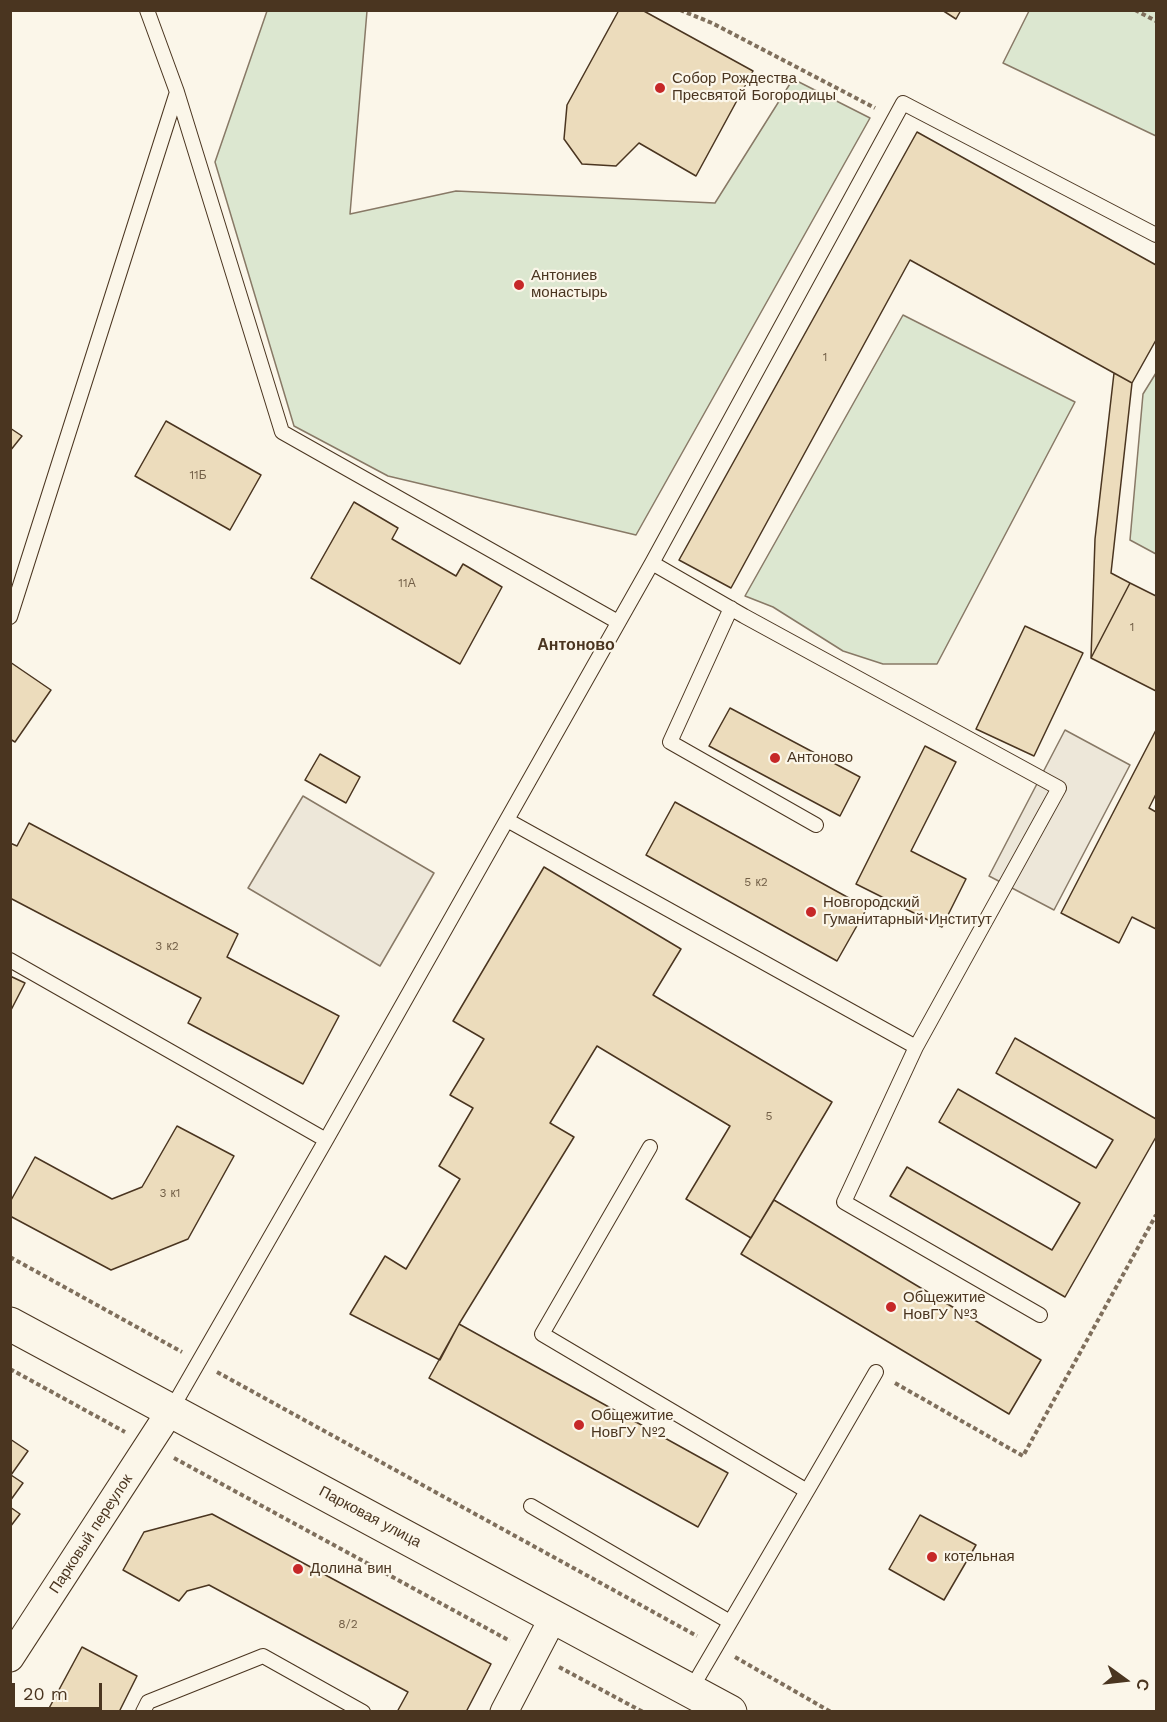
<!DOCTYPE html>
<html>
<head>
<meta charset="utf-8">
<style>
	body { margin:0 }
	#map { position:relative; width:1167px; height:1722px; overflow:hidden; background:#fbf6e9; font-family:"Work Sans",sans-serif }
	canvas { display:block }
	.frame { position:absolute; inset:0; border:12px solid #4a3520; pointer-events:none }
	.north { position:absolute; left:1095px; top:1650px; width:60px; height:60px; -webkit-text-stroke:4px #fbf6e9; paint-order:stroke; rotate:105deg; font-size:16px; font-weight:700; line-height:24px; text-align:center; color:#4a3520 }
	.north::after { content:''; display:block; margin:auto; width:21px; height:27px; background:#4a3520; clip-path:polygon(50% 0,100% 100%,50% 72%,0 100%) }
	.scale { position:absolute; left:12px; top:1683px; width:90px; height:27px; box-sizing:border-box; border:3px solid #4a3520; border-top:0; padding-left:8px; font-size:18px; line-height:21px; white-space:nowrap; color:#4a3520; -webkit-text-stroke:4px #fbf6e9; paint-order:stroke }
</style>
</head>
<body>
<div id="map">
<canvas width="1167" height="1722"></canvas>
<div class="frame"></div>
<div class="north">С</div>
<div class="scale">20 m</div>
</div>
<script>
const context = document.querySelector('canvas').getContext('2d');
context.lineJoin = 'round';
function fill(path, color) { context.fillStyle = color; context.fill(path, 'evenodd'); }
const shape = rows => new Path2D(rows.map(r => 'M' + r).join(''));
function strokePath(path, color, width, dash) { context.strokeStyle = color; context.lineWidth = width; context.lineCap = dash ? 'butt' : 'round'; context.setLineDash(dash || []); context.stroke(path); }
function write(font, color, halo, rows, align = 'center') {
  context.font = font + ' "Work Sans",sans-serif'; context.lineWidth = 4.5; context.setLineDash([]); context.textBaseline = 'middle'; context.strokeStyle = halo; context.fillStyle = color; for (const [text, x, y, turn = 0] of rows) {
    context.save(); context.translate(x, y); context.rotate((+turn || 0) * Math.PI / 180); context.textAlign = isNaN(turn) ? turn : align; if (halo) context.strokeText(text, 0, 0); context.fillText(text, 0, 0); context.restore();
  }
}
const green = shape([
	[267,11,367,11,350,214,456,191,715,203,793,79,870,118,636,535,388,476,294,426,215,162,267,11],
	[1029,11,1156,11,1156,136,1003,63,1029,11],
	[903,315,1075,402,937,664,883,664,843,651,773,607,745,596,903,315],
	[1156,373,1156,554,1130,540,1143,394,1156,373]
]);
fill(green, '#dce7d0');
strokePath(green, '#887966', 1.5);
const parking = shape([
	[1065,730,1130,765,1054,910,989,876,1065,730],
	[303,796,434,873,380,966,248,888,303,796]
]);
fill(parking, '#ede7d9');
strokePath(parking, '#887966', 1.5);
const building = shape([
	[619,10,642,10,753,71,696,176,639,143,616,166,582,164,564,139,567,105,619,10],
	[942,10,961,10,956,19,942,10],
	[917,132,1156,265,1156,340,1132,383,910,260,731,588,679,560,917,132],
	[1114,373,1132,383,1111,573,1130,583,1091,658,1095,539,1114,373],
	[166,421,261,475,230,530,135,476,166,421],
	[10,428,22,436,10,451,10,428],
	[354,502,398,528,392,539,456,576,463,564,502,587,460,664,311,578,354,502],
	[1130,583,1156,596,1156,691,1091,658,1130,583],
	[1025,626,1083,653,1034,756,976,729,1025,626],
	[10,662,51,690,15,742,10,739,10,662],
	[730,708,860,777,840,816,709,746,730,708],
	[1156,730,1156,794,1149,808,1156,812,1156,929,1132,917,1119,943,1061,913,1156,730],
	[925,746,956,762,911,851,966,879,942,927,856,884,925,746],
	[320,754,360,777,346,803,305,780,320,754],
	[675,802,867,908,837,961,646,855,675,802],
	[29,823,238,934,227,957,339,1016,303,1084,188,1023,201,998,10,898,10,843,17,846,29,823],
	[544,867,681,949,653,995,832,1102,751,1238,686,1199,730,1126,597,1046,550,1123,574,1137,459,1324,440,1360,350,1314,385,1256,406,1269,460,1179,439,1166,473,1108,450,1095,484,1039,453,1021,544,867],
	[10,976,25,983,10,1012,10,976],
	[1015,1038,1156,1119,1156,1137,1065,1297,890,1196,907,1167,1052,1250,1080,1203,939,1122,958,1089,1096,1168,1113,1140,996,1073,1015,1038],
	[177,1126,234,1156,188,1239,111,1270,10,1216,10,1202,35,1157,112,1199,142,1187,177,1126],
	[774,1200,1041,1360,1009,1414,741,1254,774,1200],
	[459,1324,728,1473,698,1527,429,1378,459,1324],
	[10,1439,28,1451,11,1475,23,1483,10,1501,10,1439],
	[10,1507,20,1514,10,1527,10,1507],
	[212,1514,491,1664,466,1712,397,1712,408,1692,209,1585,187,1591,179,1601,123,1570,144,1532,212,1514],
	[920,1515,976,1545,944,1600,889,1569,920,1515],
	[82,1647,137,1676,119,1712,47,1712,82,1647]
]);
fill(building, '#ecdcbc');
strokePath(building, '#4a3520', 1.5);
const service = shape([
	[147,10,177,92,282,432,618,622],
	[652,563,744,616,1059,788,916,1047],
	[731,608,670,742,816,825],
	[10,617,177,92],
	[507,820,916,1047,844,1202,1040,1315],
	[10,960,326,1140],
	[650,1147,542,1334,807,1491,690,1691],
	[171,1410,326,1140,652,563,903,103,1156,235],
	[807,1491,876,1372],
	[531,1506,730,1622],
	[143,1712,148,1702,263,1656,363,1712]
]);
const minor = shape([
	[10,1658,171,1410],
	[504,1712,554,1616]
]);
const tertiary = shape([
	[10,1324,730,1712]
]);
strokePath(service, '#4a3520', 16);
strokePath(minor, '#4a3520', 29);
strokePath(tertiary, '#4a3520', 35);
strokePath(shape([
	[680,10,712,23,875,108],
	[1135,10,1156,21],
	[10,1257,182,1352],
	[10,1369,125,1432],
	[217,1372,697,1636],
	[895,1383,1023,1456,1156,1215],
	[174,1458,510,1641],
	[735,1657,831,1712],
	[559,1667,643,1712]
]), '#7f6f5c', 4, [4.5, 3]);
strokePath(service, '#fbf6e9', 14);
strokePath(minor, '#fbf6e9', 27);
strokePath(tertiary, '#fbf6e9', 33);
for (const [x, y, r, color] of [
	[660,88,6,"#c62828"],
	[519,285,6,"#c62828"],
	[775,758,6,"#c62828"],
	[811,912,6,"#c62828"],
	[891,1307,6,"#c62828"],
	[579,1425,6,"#c62828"],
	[932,1557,6,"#c62828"],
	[298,1569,6,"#c62828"]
]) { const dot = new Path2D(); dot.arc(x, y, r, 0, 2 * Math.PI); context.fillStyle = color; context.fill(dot); strokePath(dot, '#fbf6e9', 2); }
write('12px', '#725f47', null, [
	["1",825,357],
	["11Б",198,475],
	["11А",407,583],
	["1",1132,627],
	["5 к2",756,882],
	["3 к2",167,946],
	["5",769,1116],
	["3 к1",170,1193],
	["8/2",348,1624]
]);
write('15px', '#4a3520', '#fbf6e9', [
	["Собор Рождества",672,79],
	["Пресвятой Богородицы",672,96],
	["Антониев",531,276],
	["монастырь",531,293],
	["Антоново",787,758],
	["Новгородский",823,903],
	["Гуманитарный Институт",823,920],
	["Общежитие",903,1298],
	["НовГУ №3",903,1315],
	["Общежитие",591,1416],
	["НовГУ №2",591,1433],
	["котельная",944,1557],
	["Долина вин",310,1569]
], 'left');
write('15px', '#4a3520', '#fbf6e9', [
	["Парковая улица",370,1517,28],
	["Парковый переулок",91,1534,-57]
]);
write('bold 16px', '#4a3520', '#fbf6e9', [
	["Антоново",576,645]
]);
</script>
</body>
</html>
